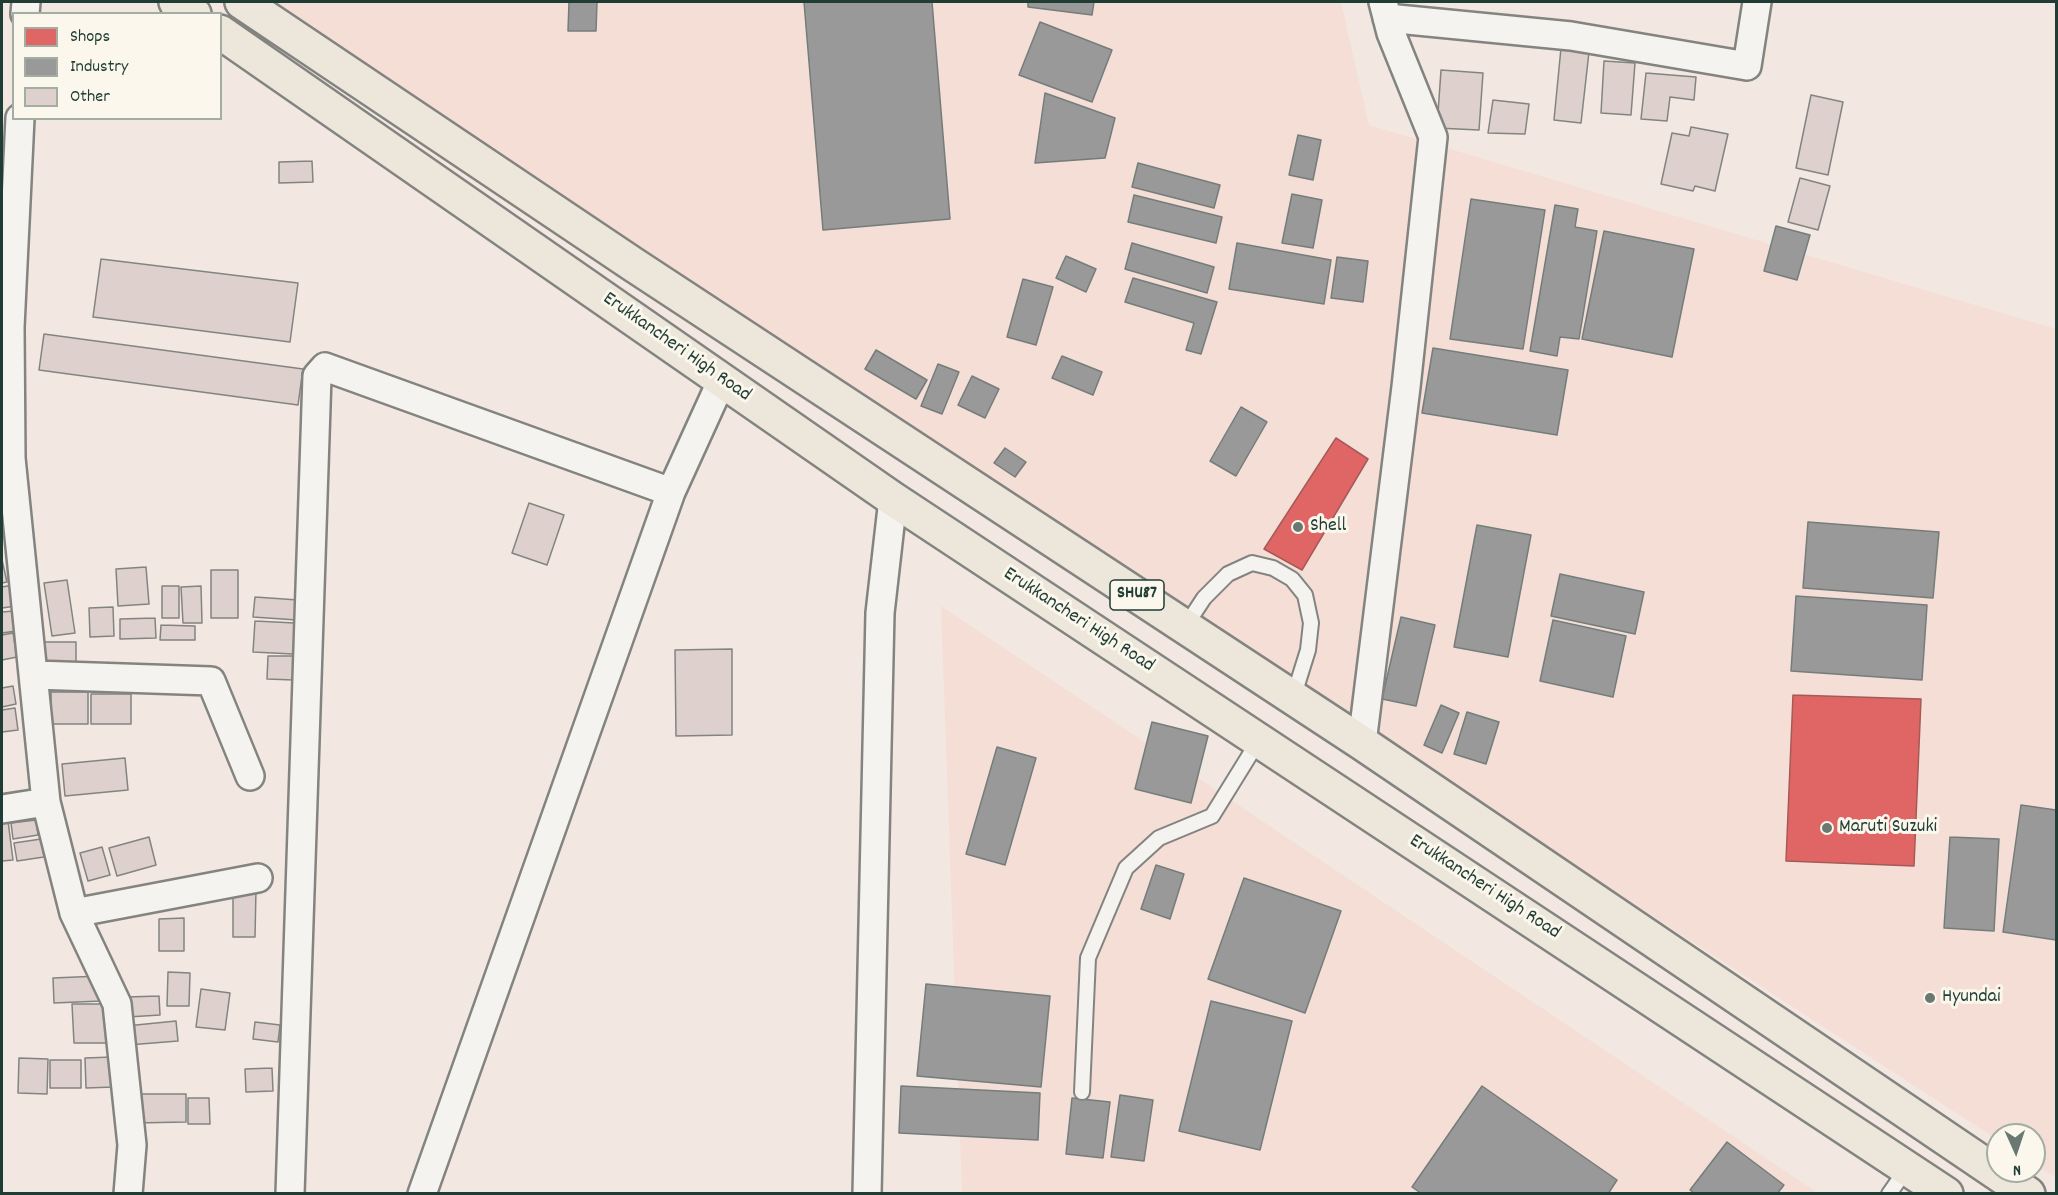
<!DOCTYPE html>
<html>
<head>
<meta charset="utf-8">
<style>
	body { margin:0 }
	#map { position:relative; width:2058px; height:1195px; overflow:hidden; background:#f2e7e1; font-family:Dekko,sans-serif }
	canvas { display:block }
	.frame { position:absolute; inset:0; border:3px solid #1f3d34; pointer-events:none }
	.legend { position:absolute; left:12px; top:12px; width:210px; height:108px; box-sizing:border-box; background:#fbf7ec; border:2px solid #a3ada2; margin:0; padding:8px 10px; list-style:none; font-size:18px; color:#1f3d34 }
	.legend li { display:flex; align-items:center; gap:12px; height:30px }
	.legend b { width:30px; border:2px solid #a3ada2 }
	.north { position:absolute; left:1986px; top:1123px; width:60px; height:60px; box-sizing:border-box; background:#fbf7ec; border:2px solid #a3ada2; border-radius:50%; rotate:177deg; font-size:16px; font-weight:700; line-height:24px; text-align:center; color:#1f3d34 }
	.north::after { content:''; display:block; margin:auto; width:21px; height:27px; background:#697871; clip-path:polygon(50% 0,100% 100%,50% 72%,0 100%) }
</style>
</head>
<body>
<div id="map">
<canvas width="2058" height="1195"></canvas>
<div class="frame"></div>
<ul class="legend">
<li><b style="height:16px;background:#e06666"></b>Shops</li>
<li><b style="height:16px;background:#999"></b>Industry</li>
<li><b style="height:16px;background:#ded0cc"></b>Other</li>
</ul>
<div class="north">N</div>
</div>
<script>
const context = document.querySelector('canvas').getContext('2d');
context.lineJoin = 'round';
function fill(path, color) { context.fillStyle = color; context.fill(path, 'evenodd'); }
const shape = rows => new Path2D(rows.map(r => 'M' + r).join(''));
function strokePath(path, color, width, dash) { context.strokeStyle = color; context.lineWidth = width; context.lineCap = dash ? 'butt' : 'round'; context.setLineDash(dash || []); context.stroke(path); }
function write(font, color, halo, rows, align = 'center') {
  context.font = font + ' Dekko,sans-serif'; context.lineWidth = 6; context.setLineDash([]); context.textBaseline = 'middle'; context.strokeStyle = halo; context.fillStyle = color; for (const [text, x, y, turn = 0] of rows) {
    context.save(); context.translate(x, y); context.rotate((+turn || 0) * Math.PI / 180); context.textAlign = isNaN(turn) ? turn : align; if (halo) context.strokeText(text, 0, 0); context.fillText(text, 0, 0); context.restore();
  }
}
fill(shape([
	[279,2,1341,2,1369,125,2056,329,2056,1178,2034,1163,2034,1135,1998,1135,1998,1140,276,23],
	[941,606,1818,1193,962,1193]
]), '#f5ded6');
const shops = shape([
	[1336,438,1368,459,1302,570,1264,549,1336,438],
	[1793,695,1921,699,1914,866,1786,861,1793,695]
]);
fill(shops, '#e06666');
strokePath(shops, '#a65a57', 1.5);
const industry = shape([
	[569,2,597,2,596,31,568,31,569,2],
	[804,2,932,2,950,219,823,230,804,2],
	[1028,2,1094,2,1092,15,1028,7,1028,2],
	[1040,22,1112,50,1092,102,1019,75,1040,22],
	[1045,93,1115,118,1105,158,1035,163,1045,93],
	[1298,135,1321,140,1313,180,1289,175,1298,135],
	[2,158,6,158,5,187,2,187,2,158],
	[1138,163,1220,185,1214,208,1132,187,1138,163],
	[1292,194,1322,200,1313,248,1282,243,1292,194],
	[1134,195,1222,217,1216,243,1128,222,1134,195],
	[1471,199,1545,210,1523,349,1450,339,1471,199],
	[1555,205,1578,209,1575,227,1597,231,1579,339,1560,337,1557,356,1530,351,1555,205],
	[1776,226,1810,235,1797,280,1764,271,1776,226],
	[1604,231,1694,249,1672,357,1582,339,1604,231],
	[1132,243,1214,267,1207,293,1125,269,1132,243],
	[1237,243,1331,260,1324,304,1229,289,1237,243],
	[1066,256,1096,269,1086,292,1056,278,1066,256],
	[1337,257,1368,261,1363,302,1331,298,1337,257],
	[1133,278,1217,302,1201,354,1186,350,1194,323,1125,302,1133,278],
	[1023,279,1053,287,1036,345,1007,337,1023,279],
	[1433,348,1568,370,1557,435,1422,413,1433,348],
	[876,350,927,380,916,399,865,369,876,350],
	[1062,356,1102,372,1093,395,1052,378,1062,356],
	[938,364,959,372,942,414,921,406,938,364],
	[972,376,999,389,985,418,958,405,972,376],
	[1241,407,1267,422,1236,476,1210,461,1241,407],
	[1005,448,1026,462,1015,477,994,463,1005,448],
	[1808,522,1939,532,1933,598,1803,588,1808,522],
	[1477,525,1531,535,1508,657,1454,647,1477,525],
	[1560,574,1644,592,1635,634,1551,616,1560,574],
	[1796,596,1927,605,1922,680,1791,671,1796,596],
	[1401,617,1435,625,1416,706,1382,699,1401,617],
	[1553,620,1626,636,1613,697,1540,681,1553,620],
	[1441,705,1459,713,1442,753,1424,745,1441,705],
	[1467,712,1499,722,1486,764,1454,754,1467,712],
	[1152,722,1208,736,1191,803,1135,789,1152,722],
	[997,747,1036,758,1005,865,966,854,997,747],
	[2021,805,2056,810,2056,940,2003,932,2021,805],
	[1950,837,1999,839,1994,931,1944,928,1950,837],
	[1156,865,1184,874,1170,919,1141,909,1156,865],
	[1244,878,1341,911,1305,1013,1208,979,1244,878],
	[926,984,1050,996,1041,1087,917,1076,926,984],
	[1211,1001,1292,1021,1260,1150,1179,1131,1211,1001],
	[901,1086,1040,1093,1038,1140,899,1133,901,1086],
	[1482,1086,1617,1180,1608,1194,1422,1194,1412,1187,1482,1086],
	[1120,1095,1153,1100,1144,1161,1111,1157,1120,1095],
	[1072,1098,1110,1102,1103,1158,1066,1154,1072,1098],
	[1727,1142,1784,1185,1777,1194,1695,1194,1690,1190,1727,1142]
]);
fill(industry, '#999');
strokePath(industry, '#747d7b', 1.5);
const building = shape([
	[1561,48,1589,52,1581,123,1554,120,1561,48],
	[1604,61,1635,63,1631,115,1601,113,1604,61],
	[1441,70,1483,73,1479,130,1437,128,1441,70],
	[1646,73,1696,77,1694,100,1670,97,1667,121,1641,119,1646,73],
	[1811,95,1843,102,1828,175,1796,168,1811,95],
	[1493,100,1529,104,1525,134,1488,133,1493,100],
	[1691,127,1728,134,1715,191,1695,186,1693,191,1661,184,1672,133,1689,136,1691,127],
	[312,161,313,182,279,183,279,162,312,161],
	[1800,178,1830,186,1818,230,1788,222,1800,178],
	[101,259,298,283,290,342,93,317,101,259],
	[44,334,303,369,298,405,39,370,44,334],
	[529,503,564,515,547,565,512,553,529,503],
	[2,560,7,582,2,583,2,560],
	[146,567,149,604,118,606,116,569,146,567],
	[211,570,238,570,238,618,211,618,211,570],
	[67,580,75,633,52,636,44,583,67,580],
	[13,585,16,606,2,608,2,587,13,585],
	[162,586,179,586,179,618,162,618,162,586],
	[201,586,202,623,183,623,181,587,201,586],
	[255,597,298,600,297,620,253,617,255,597],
	[113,607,114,636,90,637,89,608,113,607],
	[14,611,16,631,2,633,2,612,14,611],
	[155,618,156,638,120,639,120,619,155,618],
	[255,621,295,623,293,654,253,652,255,621],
	[161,625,195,626,195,640,160,640,161,625],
	[13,633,17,657,2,660,2,635,13,633],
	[41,642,76,642,76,664,40,663,41,642],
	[732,649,732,735,676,736,675,650,732,649],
	[268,656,295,656,294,680,267,679,268,656],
	[13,686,16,704,2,707,2,688,13,686],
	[51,692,88,692,88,724,51,724,51,692],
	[91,694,131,694,131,724,91,724,91,694],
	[15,708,18,730,2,732,2,710,15,708],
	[125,758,128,790,65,796,62,764,125,758],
	[36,820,38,835,13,839,11,823,36,820],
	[8,821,13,860,2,861,2,822,8,821],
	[149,837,156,865,117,876,109,848,149,837],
	[41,839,44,857,17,861,14,843,41,839],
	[102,847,110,875,88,881,80,853,102,847],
	[233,889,256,889,255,937,233,937,233,889],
	[184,918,184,951,159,951,159,919,184,918],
	[168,972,190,973,189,1006,167,1006,168,972],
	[100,976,101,1001,54,1003,53,978,100,976],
	[201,989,230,993,225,1030,196,1027,201,989],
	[159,996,160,1015,128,1017,127,997,159,996],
	[72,1004,111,1004,112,1043,74,1043,72,1004],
	[176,1021,178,1041,128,1045,126,1026,176,1021],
	[255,1022,280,1025,278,1042,253,1039,255,1022],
	[113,1057,114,1087,86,1088,85,1058,113,1057],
	[19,1058,48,1059,47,1094,18,1093,19,1058],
	[50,1060,81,1060,81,1088,50,1088,50,1060],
	[272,1068,273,1091,246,1092,245,1069,272,1068],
	[135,1094,186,1094,186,1122,135,1123,135,1094],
	[188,1098,209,1098,210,1124,188,1124,188,1098]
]);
fill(building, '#ded0cc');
strokePath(building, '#838480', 1.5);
const lane = shape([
	[1185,627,1204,598,1228,574,1252,563,1273,568,1292,579,1305,595,1311,623,1308,650,1293,698],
	[1082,1092,1088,958,1126,868,1159,838,1212,816,1259,740],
	[1889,1194,1908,1167]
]);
const street = shape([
	[25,14,26,2],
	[1387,18,1571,36,1747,66,1757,2],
	[11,458,10,327,20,118],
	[2,461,11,458,46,802,74,913,117,1004,132,1145,128,1194],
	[35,675,211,681,250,776],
	[1362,743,1406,387,1433,137,1391,33,1383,2],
	[2,809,46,802],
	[74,913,258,878],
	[290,1194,317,376,325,367,671,492],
	[422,1194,671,492,722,380],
	[867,1194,880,613,893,499]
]);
const primary = shape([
	[176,2,194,14],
	[242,2,634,265,1362,743,2028,1194],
	[220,32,893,499,1946,1194]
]);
strokePath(lane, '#838480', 18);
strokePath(street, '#838480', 32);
strokePath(primary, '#838480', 38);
strokePath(lane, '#f5f3ef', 14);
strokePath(street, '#f5f3ef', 27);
strokePath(primary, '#ece6db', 33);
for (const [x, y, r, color] of [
	[1298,527,6,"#697871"],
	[1827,828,6,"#697871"],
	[1930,998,6,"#697871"]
]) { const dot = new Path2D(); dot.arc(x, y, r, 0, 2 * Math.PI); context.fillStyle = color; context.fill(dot); strokePath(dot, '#fbf7ec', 2); }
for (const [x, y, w] of [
	[1137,595,54]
]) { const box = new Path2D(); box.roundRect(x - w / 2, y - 15, w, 30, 4.5); context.fillStyle = '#fbf7ec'; context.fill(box); strokePath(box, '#1f3d34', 1.5); }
write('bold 18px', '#1f3d34', null, [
	["SHU87",1137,595]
]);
write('20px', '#1f3d34', '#fbf7ec', [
	["Erukkancheri High Road",676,348,35],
	["Erukkancheri High Road",1078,621,33],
	["Erukkancheri High Road",1484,888,33]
]);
write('20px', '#1f3d34', '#fbf7ec', [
	["Shell",1310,527],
	["Maruti Suzuki",1839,828],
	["Hyundai",1942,998]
], 'left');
</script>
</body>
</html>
